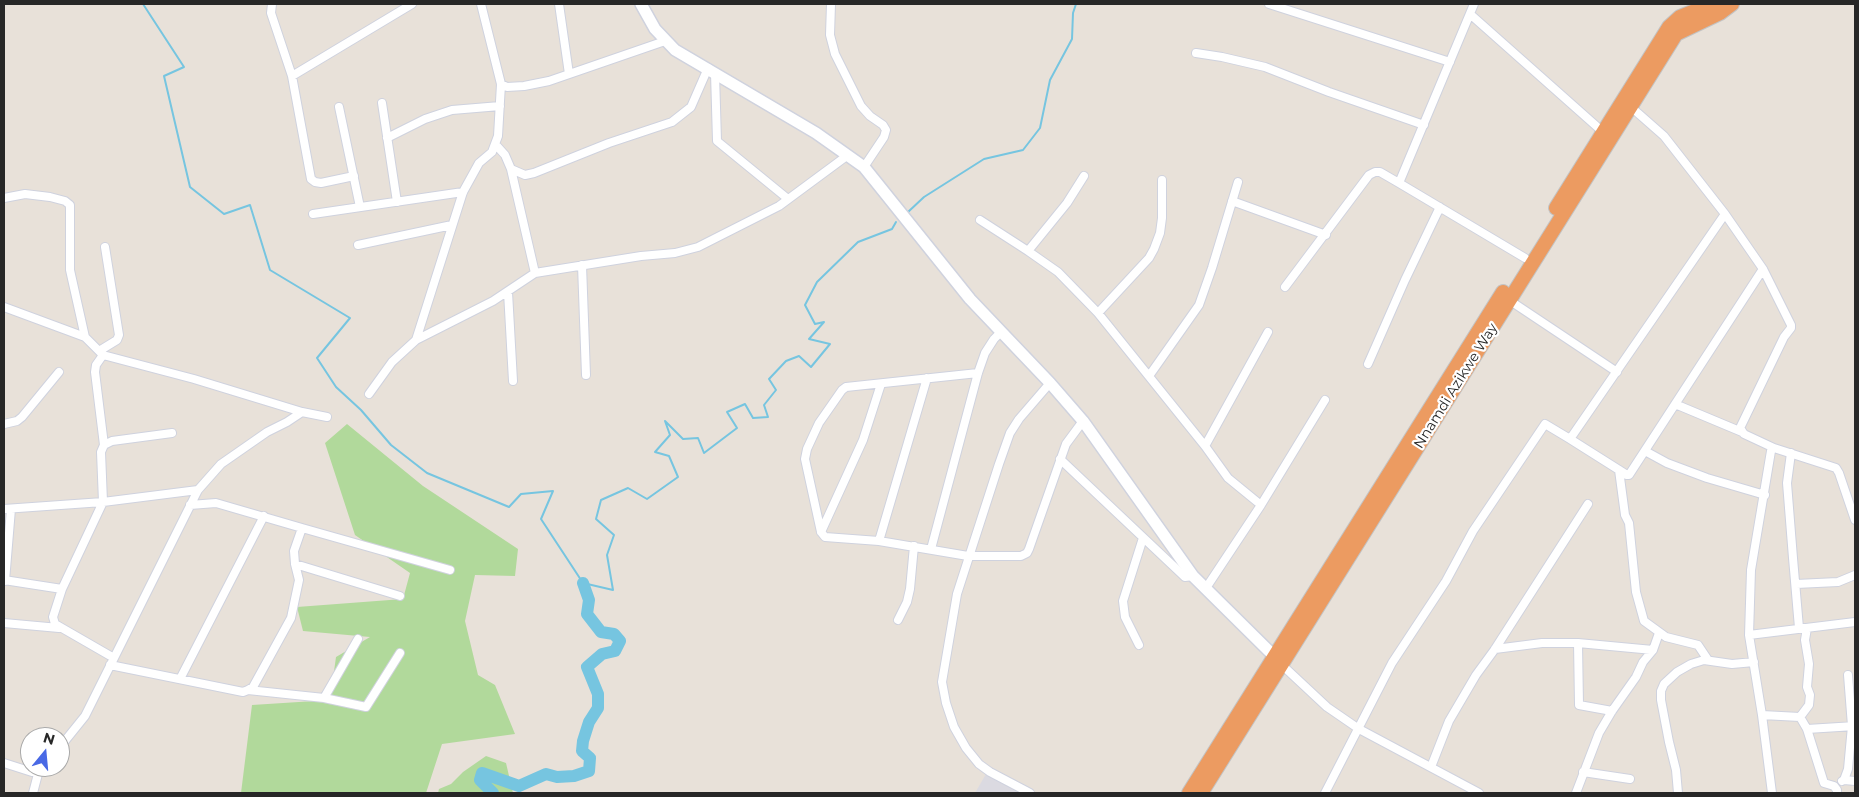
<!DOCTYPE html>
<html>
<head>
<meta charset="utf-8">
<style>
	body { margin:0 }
	#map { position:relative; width:1859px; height:797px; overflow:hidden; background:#e8e1d9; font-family:Montserrat,sans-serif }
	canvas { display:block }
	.frame { position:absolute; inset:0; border:5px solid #272727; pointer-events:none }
	.north { position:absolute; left:20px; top:727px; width:50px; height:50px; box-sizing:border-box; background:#fff; border:1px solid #a9a9a9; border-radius:50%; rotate:17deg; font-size:14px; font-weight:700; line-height:20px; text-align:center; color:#272727 }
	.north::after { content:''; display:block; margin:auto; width:18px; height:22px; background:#4969e5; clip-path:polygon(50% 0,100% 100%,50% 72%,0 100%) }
</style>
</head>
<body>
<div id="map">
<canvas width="1859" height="797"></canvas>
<div class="frame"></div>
<div class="north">N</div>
</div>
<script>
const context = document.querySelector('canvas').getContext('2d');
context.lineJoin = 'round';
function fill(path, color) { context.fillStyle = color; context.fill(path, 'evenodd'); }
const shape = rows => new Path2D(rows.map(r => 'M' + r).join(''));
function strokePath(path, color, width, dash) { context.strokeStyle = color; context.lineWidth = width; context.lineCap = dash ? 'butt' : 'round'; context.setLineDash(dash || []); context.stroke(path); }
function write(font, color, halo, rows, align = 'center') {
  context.font = font + ' Montserrat,sans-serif'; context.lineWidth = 4.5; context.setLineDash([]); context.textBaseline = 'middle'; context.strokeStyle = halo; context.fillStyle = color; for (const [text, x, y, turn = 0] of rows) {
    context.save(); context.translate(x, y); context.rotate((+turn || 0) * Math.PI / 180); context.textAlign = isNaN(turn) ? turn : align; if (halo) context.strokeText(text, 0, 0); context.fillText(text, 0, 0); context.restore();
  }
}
fill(shape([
	[986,774,1025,793,975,793]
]), '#dbdae1');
fill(shape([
	[347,424,423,486,518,549,515,576,475,575,465,621,478,675,495,685,515,734,442,744,426,793,241,793,252,705,330,700,336,657,370,637,303,631,297,607,403,599,410,573,355,535,325,443],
	[486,756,506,763,513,793,438,793,439,789,451,784,463,772]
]), '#b1d99b');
strokePath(shape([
	[143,4,184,67,164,76,190,187,224,214,250,205,270,270,350,318,317,358,336,387,361,410,391,445,427,473,509,507,521,494,553,491,541,519,583,583,613,590,607,555,614,535,596,519,601,500,628,488,647,499,678,477,669,456,655,452,670,435,665,421,683,439,698,438,704,453,737,428,727,412,745,404,753,418,768,417,764,405,776,390,769,379,786,361,799,356,811,367,830,344,809,339,824,322,815,324,805,305,817,282,858,242,892,229,896,222],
	[908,212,924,197,984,159,1023,150,1040,128,1050,80,1072,39,1073,13,1076,4]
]), '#76c5e0', 2);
strokePath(shape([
	[493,793,480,780,482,773,519,786,546,774,557,777,574,776,589,771,590,758,582,751,583,741,589,722,598,708,598,694,587,667,602,654,615,651,620,641,614,634,601,632,587,614,589,600,583,583]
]), '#76c5e0', 12);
const street = shape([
	[272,4,271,13,292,76,412,4],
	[559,4,569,74],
	[831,4,830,35,835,54,861,106,870,116,883,125,886,130,884,137,864,167],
	[1269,4,1450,62],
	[1470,14,1603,132],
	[1196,53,1222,57,1265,67,1329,92,1424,125],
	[715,73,717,141,788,199],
	[292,76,311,179,315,182,321,183,354,176],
	[501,84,507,87,524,86,549,81,665,41],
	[382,103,397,202],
	[339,107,360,207],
	[1631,107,1664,136,1725,214,1763,269,1791,325,1791,328,1784,337,1740,428,1744,434,1774,448,1771,451,1751,570,1749,635,1762,715,1772,793],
	[387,138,425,119,452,110,500,106],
	[496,145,505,155,511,169,525,175,534,173,609,143,672,122,691,107,708,68],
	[511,169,535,273],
	[1399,183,1474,4],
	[4,198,25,194,50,197,65,201,70,205,70,270,85,337,103,355,194,379,302,412],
	[1232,201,1326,235],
	[313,214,463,192],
	[1725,214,1570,439,1627,475,1629,475,1763,269],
	[980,220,1028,251,1058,272,1098,313,1205,446],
	[358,245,452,225],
	[1028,251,1067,203,1084,176],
	[582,265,586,375],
	[1285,287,1369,175,1375,172,1380,172,1399,183,1525,258],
	[508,292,513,381],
	[1509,300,1617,372],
	[4,307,85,337],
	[1098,313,1149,258,1154,249,1160,233,1162,218,1162,180],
	[416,340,463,192,479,163,492,152,498,136,501,84,481,4],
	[99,351,117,340,119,335,105,247],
	[103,355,96,365,95,372,104,445],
	[1368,364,1405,280,1440,207],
	[978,373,846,387,842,390,819,423,807,449,805,459,821,532,825,537,879,541,968,556,1021,556,1027,553,1029,549,1066,444,1083,421],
	[1149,376,1199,305,1212,268,1238,182],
	[369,394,392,362,416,340,493,301,535,273,641,256,675,253,698,247,779,206,848,155],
	[1675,404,1742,432],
	[4,424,17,421,22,417,59,372],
	[1774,448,1836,468,1839,473,1855,520],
	[1645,451,1667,463,1707,478,1765,495],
	[1791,453,1787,483,1793,558,1799,628,1807,628,1805,640,1809,664,1807,687,1810,695,1809,705,1800,717],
	[1060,459,1185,577,1193,576],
	[1619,470,1625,515,1629,523,1636,592,1644,621,1666,637,1698,645,1708,660],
	[1261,505,1228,478,1205,446,1268,332],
	[4,509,103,502,198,490],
	[302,528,450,570],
	[821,532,863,440,881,384],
	[879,541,927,378],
	[931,549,978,373,985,353,994,339,1001,332],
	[295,564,400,596],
	[4,580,62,589],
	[5,581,11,509],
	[1796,584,1838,582,1855,575],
	[1206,588,1261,505,1325,400],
	[898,620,907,602,910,589,914,546],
	[4,623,59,628],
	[1749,635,1855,622],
	[1578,643,1579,705,1612,711],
	[1139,645,1125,617,1123,601,1143,538],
	[1495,649,1542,643,1578,643,1653,650],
	[114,658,55,624,53,617,62,589,103,502,101,452,104,445,112,441,172,433],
	[110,665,243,692,248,690,253,687,291,618,299,580,295,564,294,551,302,528,216,503,190,505],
	[1282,665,1327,707,1359,729,1479,793],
	[180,679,264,516],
	[248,690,324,698,366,707,400,653],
	[324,698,358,639],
	[1762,715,1800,717,1807,729,1824,783,1834,786,1837,790,1837,793],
	[1807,729,1855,726],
	[60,747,85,716,198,490,221,464,267,432,287,422,302,412,327,417],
	[4,763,32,772,36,772,42,767],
	[1431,767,1449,721,1476,675,1495,649,1588,504],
	[1583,772,1630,779],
	[1844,780,1848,769,1852,726,1848,675],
	[1842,781,1844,780,1855,781],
	[33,793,39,770],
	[1030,793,990,772,979,764,966,748,954,727,946,703,942,682,957,594,999,464,1010,433,1019,419,1050,383],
	[1325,793,1392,663,1446,581,1473,531,1545,424,1570,439],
	[1576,793,1599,733,1612,711,1636,677,1643,662,1653,650,1659,633],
	[1678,793,1676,770,1669,742,1661,700,1661,691,1664,684,1677,672,1691,664,1704,660,1732,664,1754,662]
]);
const secondary = shape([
	[641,4,655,29,675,50,816,133,864,167,970,299,1050,383,1083,421,1193,576,1280,662]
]);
const highway = shape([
	[1556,208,1669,27,1680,17,1712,4],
	[1189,793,1503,292],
	[1201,793,1676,34,1720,13,1732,4]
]);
strokePath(street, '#cfd2de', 10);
strokePath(secondary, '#cfd2de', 14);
strokePath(highway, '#c3c3c3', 16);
strokePath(street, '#fff', 8);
strokePath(secondary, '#fff', 11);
strokePath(highway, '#ec9b61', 14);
write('14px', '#272727', '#fff', [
	["Nnamdi Azikwe Way",1456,386,-58]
]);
</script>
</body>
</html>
